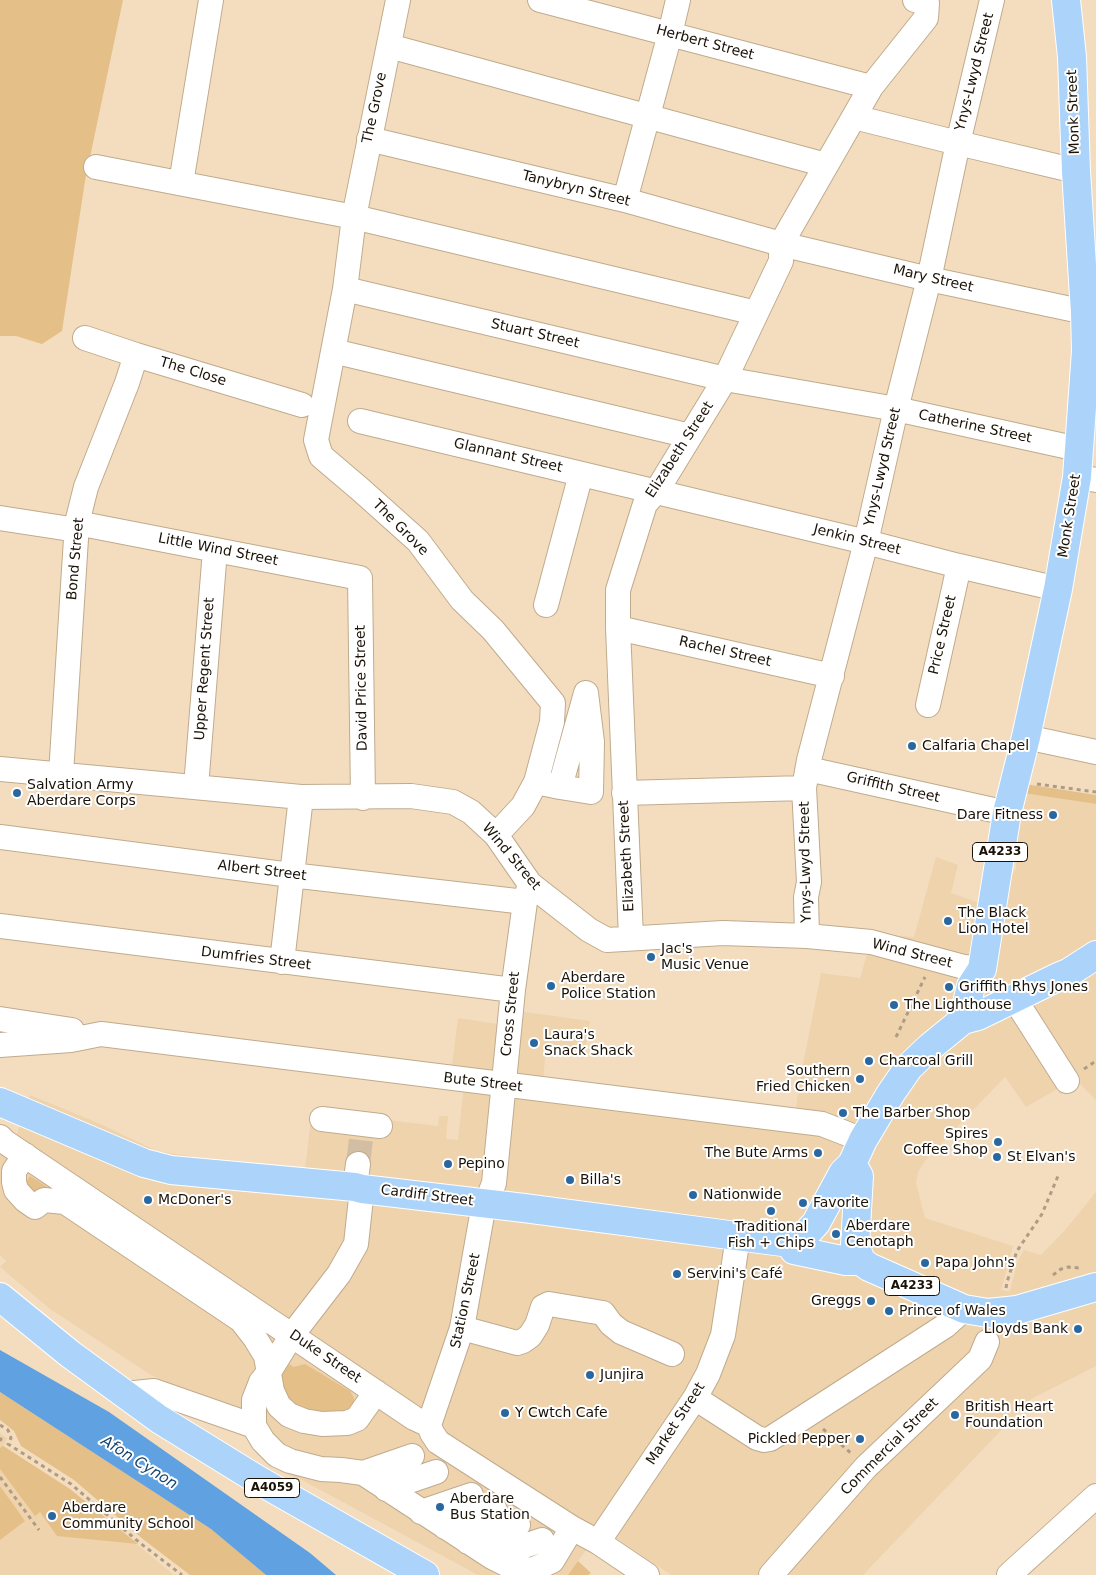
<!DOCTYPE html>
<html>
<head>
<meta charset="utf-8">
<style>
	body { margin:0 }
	canvas { display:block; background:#f3ddbe }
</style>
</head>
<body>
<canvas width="1096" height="1575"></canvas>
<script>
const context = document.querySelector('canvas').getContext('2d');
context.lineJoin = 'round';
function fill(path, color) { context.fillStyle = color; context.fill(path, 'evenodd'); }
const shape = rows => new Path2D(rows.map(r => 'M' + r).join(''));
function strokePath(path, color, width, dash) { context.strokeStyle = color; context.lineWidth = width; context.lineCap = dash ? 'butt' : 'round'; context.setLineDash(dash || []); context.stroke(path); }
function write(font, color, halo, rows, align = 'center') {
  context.font = font + ' "DejaVu Sans",sans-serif'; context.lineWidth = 4; context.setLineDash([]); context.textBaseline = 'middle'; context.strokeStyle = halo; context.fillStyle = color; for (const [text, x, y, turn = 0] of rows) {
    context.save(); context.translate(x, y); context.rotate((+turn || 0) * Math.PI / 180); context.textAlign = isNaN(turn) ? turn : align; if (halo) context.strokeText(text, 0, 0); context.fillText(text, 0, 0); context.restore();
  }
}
fill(shape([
	[1022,793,1096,804,1096,1100,1079,1083,1060,1094,1057,1089,1026,1107,1005,1077,927,1158,919,1170,916,1182,925,1218,1013,1246,1001,1290,1006,1291,1010,1291,1017,1263,1024,1250,1041,1255,1066,1229,1096,1192,1096,1366,1031,1399,863,1575,671,1575,602,1528,568,1575,478,1575,302,1480,281,1472,265,1462,253,1444,215,1403,151,1375,50,1309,0,1267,6,1261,0,1255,0,1154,4,1157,17,1133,30,1095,98,1123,157,1151,202,1158,305,1169,312,1111,438,1126,439,1116,448,1116,446,1139,458,1140,466,1068,452,1065,458,1018,498,1024,525,1012,590,1021,585,1051,546,1048,541,1102,793,1133,799,1085,821,973,860,978,869,948,870,934,914,937,936,857,958,865,951,893,982,904,1009,879,1016,869,1018,828],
	[0,1433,7,1438,4,1446,70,1489,174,1575,0,1575]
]), '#eed3ad');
fill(shape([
	[0,0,123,0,85,181,62,331,42,344,16,336,0,336],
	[1025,784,1096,795,1096,804,1023,793],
	[30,1176,63,1197,40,1197,22,1188],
	[290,1364,293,1367,305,1364,350,1391,354,1398,354,1408,337,1415,293,1408,280,1381,282,1371],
	[0,1392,211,1529,266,1575,190,1575,144,1540,74,1480,21,1446,14,1431,0,1420],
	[3,1446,70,1489,138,1544,57,1536,40,1512,35,1516,0,1469,0,1448],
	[0,1486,25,1521,0,1540],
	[578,1561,591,1573,588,1575,568,1575]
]), '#e5bf88');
fill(shape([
	[0,1350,109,1412,310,1553,336,1575,266,1575,211,1529,0,1392]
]), '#5fa1e1');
strokePath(shape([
	[358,1164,362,1131]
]), '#d2bfa3', 24, [24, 12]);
const minor = shape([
	[398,0,354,217,345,289,316,440,321,456,361,490,418,541,462,600,493,630,553,703,552,722,536,782,523,806,496,835],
	[540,0,871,87],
	[389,46,826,165],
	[854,117,958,143,1076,171],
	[369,139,625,200,781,244,929,279,1085,312],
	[96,167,354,217,756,313],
	[181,183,211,0],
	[625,200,670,34,678,0],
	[345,289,725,379,896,409,1078,449],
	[85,338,136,355,302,405],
	[333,351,690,436],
	[360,421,866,542,959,566,1058,589],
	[1077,477,1096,480],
	[0,518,77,530],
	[77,523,360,578,363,798],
	[546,605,581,474],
	[618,628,832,676],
	[928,705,959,566],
	[1026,737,1096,752],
	[0,769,301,797,411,796,453,802,471,812,496,835,530,884,589,930,607,940,723,933,807,936,871,942,964,967,982,969],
	[808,769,1007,813],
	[61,774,77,523,86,487,127,383,136,355],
	[536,782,560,787,591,792,592,742,586,693,560,787],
	[196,787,215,550],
	[624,793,804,788],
	[0,837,291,875,525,902],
	[0,926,513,990],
	[807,936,806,897,809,882,804,788,809,760,866,542,896,409,929,279,958,143,992,0],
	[631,938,618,628,618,590,645,504,656,492,725,379,781,261,781,244,871,87,926,18,927,3,915,0],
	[282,962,301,797],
	[1014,998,1067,1081],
	[0,1019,72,1030],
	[0,1045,71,1040,101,1034,822,1124,863,1140],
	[322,1119,380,1126],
	[0,1137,5,1142,414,1418,429,1425,432,1433,438,1442,572,1528,598,1542,647,1575],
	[25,1155,14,1171,14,1182,16,1190,25,1200,35,1207,44,1200,65,1202,241,1320,255,1338,266,1356,272,1391,279,1406,289,1415,304,1421,322,1424,347,1423,357,1419,376,1392],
	[355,1187,358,1164],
	[362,1189,356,1244,339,1274,292,1335,269,1372,261,1382,254,1400,254,1426,263,1441,277,1455,290,1461,321,1469,341,1470,363,1473,492,1557,510,1566,532,1570,552,1561,572,1528],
	[462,1328,517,1343,523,1341,530,1336,537,1325,543,1307,549,1304,603,1313,611,1324,621,1332,672,1354],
	[125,1394,154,1391,254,1426],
	[695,1398,757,1438,764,1440,770,1439,945,1326,964,1309],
	[429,1425,462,1328,482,1215,494,1183,513,990,525,902,530,884],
	[363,1473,412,1456],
	[386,1489,436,1472],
	[421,1512,471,1495],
	[445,1527,495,1510],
	[468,1542,518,1525],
	[598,1542,695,1398,708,1374,723,1335,738,1237],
	[492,1557,542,1540],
	[771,1575,866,1467,980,1359,987,1342],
	[1009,1575,1096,1496]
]);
const major = shape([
	[963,1020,971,986,982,969,1007,813,1026,737,1058,589,1077,477,1086,351,1085,312,1076,171,1072,57,1066,0],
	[0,1102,144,1163,171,1170,355,1187,362,1189,524,1208,790,1243,794,1250,846,1261,861,1261],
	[852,1164,859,1176,855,1245,861,1261,869,1267,964,1309,988,1313,1017,1310,1096,1287],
	[790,1243,807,1233,816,1223,843,1173,852,1164,863,1140,891,1093,909,1067,930,1047,963,1020,978,1016,1058,977,1068,973,1096,955],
	[0,1297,70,1354,159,1419,258,1480,425,1575]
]);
strokePath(minor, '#c0ab8d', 26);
strokePath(major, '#fff', 30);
strokePath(shape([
	[1037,784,1096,792],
	[896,1037,925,977],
	[1084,1069,1096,1061],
	[1053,1275,1061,1269,1068,1267,1080,1268],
	[1006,1288,1007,1282,1017,1251,1042,1214,1058,1176],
	[0,1425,8,1430,11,1438,8,1444,71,1484,140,1543,182,1575],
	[823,1429,852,1454],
	[0,1438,1,1439,0,1441],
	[0,1477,39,1530]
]), '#ae9c84', 3, [4, 4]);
strokePath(minor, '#fff', 24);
strokePath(major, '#acd4fb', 28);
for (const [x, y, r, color] of [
	[912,746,5,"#2a679e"],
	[17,793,5,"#2a679e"],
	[1053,815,5,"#2a679e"],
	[948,921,5,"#2a679e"],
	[651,957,5,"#2a679e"],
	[551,986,5,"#2a679e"],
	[949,987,5,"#2a679e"],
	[894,1005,5,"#2a679e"],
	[534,1043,5,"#2a679e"],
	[869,1061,5,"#2a679e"],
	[860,1079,5,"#2a679e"],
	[843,1113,5,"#2a679e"],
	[998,1142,5,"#2a679e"],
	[818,1153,5,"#2a679e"],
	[997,1157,5,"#2a679e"],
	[448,1164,5,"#2a679e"],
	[570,1180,5,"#2a679e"],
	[693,1195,5,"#2a679e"],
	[148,1200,5,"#2a679e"],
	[803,1203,5,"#2a679e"],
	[771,1211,5,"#2a679e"],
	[836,1234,5,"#2a679e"],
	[925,1263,5,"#2a679e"],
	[677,1274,5,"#2a679e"],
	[871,1301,5,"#2a679e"],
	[889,1311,5,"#2a679e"],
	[1078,1329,5,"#2a679e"],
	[590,1375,5,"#2a679e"],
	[505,1413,5,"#2a679e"],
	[955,1415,5,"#2a679e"],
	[860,1439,5,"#2a679e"],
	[440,1507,5,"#2a679e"],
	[52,1516,5,"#2a679e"]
]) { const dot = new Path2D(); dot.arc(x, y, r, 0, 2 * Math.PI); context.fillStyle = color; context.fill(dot); strokePath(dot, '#fff', 2); }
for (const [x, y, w] of [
	[1000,852,55],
	[912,1286,55],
	[272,1488,55]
]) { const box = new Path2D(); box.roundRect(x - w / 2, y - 9.5, w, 19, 4); context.fillStyle = '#fff'; context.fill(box); strokePath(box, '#1a1207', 1); }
write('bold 12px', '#1a1207', null, [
	["A4233",1000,852],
	["A4233",912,1286],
	["A4059",272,1488]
]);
write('14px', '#1a1207', '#fff', [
	["Herbert Street",705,43,15],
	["Ynys-Lwyd Street",975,72,-76],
	["The Grove",375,108,-78],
	["Monk Street",1074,112,-92],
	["Tanybryn Street",576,189,14],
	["Mary Street",933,279,13],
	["Stuart Street",535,334,13],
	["The Close",193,372,17],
	["Catherine Street",975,427,12],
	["Elizabeth Street",680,450,-57],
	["Glannant Street",508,456,13],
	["Ynys-Lwyd Street",883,467,-77],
	["Monk Street",1070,516,-81],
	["The Grove",400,528,45],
	["Jenkin Street",857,540,14],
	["Little Wind Street",218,550,11],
	["Bond Street",76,559,-85],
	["Price Street",943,635,-77],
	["Rachel Street",725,652,13],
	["Upper Regent Street",205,669,-86],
	["David Price Street",362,688,-91],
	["Griffith Street",893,788,13],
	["Elizabeth Street",627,856,-93],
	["Wind Street",511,857,50],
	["Ynys-Lwyd Street",806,862,-91],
	["Albert Street",262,871,7],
	["Wind Street",912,954,14],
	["Dumfries Street",256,959,7],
	["Cross Street",511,1014,-84],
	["Bute Street",483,1083,7],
	["Cardiff Street",427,1196,7],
	["Station Street",466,1301,-78],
	["Duke Street",325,1357,34],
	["Market Street",676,1424,-57],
	["Commercial Street",890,1447,-45]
]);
write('14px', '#1a1207', '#fff', [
	["Calfaria Chapel",922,746],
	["Salvation Army",27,785],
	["Aberdare Corps",27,801],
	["Dare Fitness",1043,815,"right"],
	["The Black",958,913],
	["Lion Hotel",958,929],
	["Jac's",661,949],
	["Music Venue",661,965],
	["Aberdare",561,978],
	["Police Station",561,994],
	["Griffith Rhys Jones",959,987],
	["The Lighthouse",904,1005],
	["Laura's",544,1035],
	["Snack Shack",544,1051],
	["Charcoal Grill",879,1061],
	["Southern",850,1071,"right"],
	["Fried Chicken",850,1087,"right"],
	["The Barber Shop",853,1113],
	["Spires",988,1134,"right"],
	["Coffee Shop",988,1150,"right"],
	["The Bute Arms",808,1153,"right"],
	["St Elvan's",1007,1157],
	["Pepino",458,1164],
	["Billa's",580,1180],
	["Nationwide",703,1195],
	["McDoner's",158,1200],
	["Favorite",813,1203],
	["Aberdare",846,1226],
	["Cenotaph",846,1242],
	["Traditional",771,1227,"center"],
	["Fish + Chips",771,1243,"center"],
	["Papa John's",935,1263],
	["Servini's Café",687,1274],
	["Greggs",861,1301,"right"],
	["Prince of Wales",899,1311],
	["Lloyds Bank",1068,1329,"right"],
	["Junjira",600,1375],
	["British Heart",965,1407],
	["Foundation",965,1423],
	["Y Cwtch Cafe",515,1413],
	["Pickled Pepper",850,1439,"right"],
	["Aberdare",450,1499],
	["Bus Station",450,1515],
	["Aberdare",62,1508],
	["Community School",62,1524]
], 'left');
write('italic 15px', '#164670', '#fff', [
	["Afon Cynon",139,1463,32]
]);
</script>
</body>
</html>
